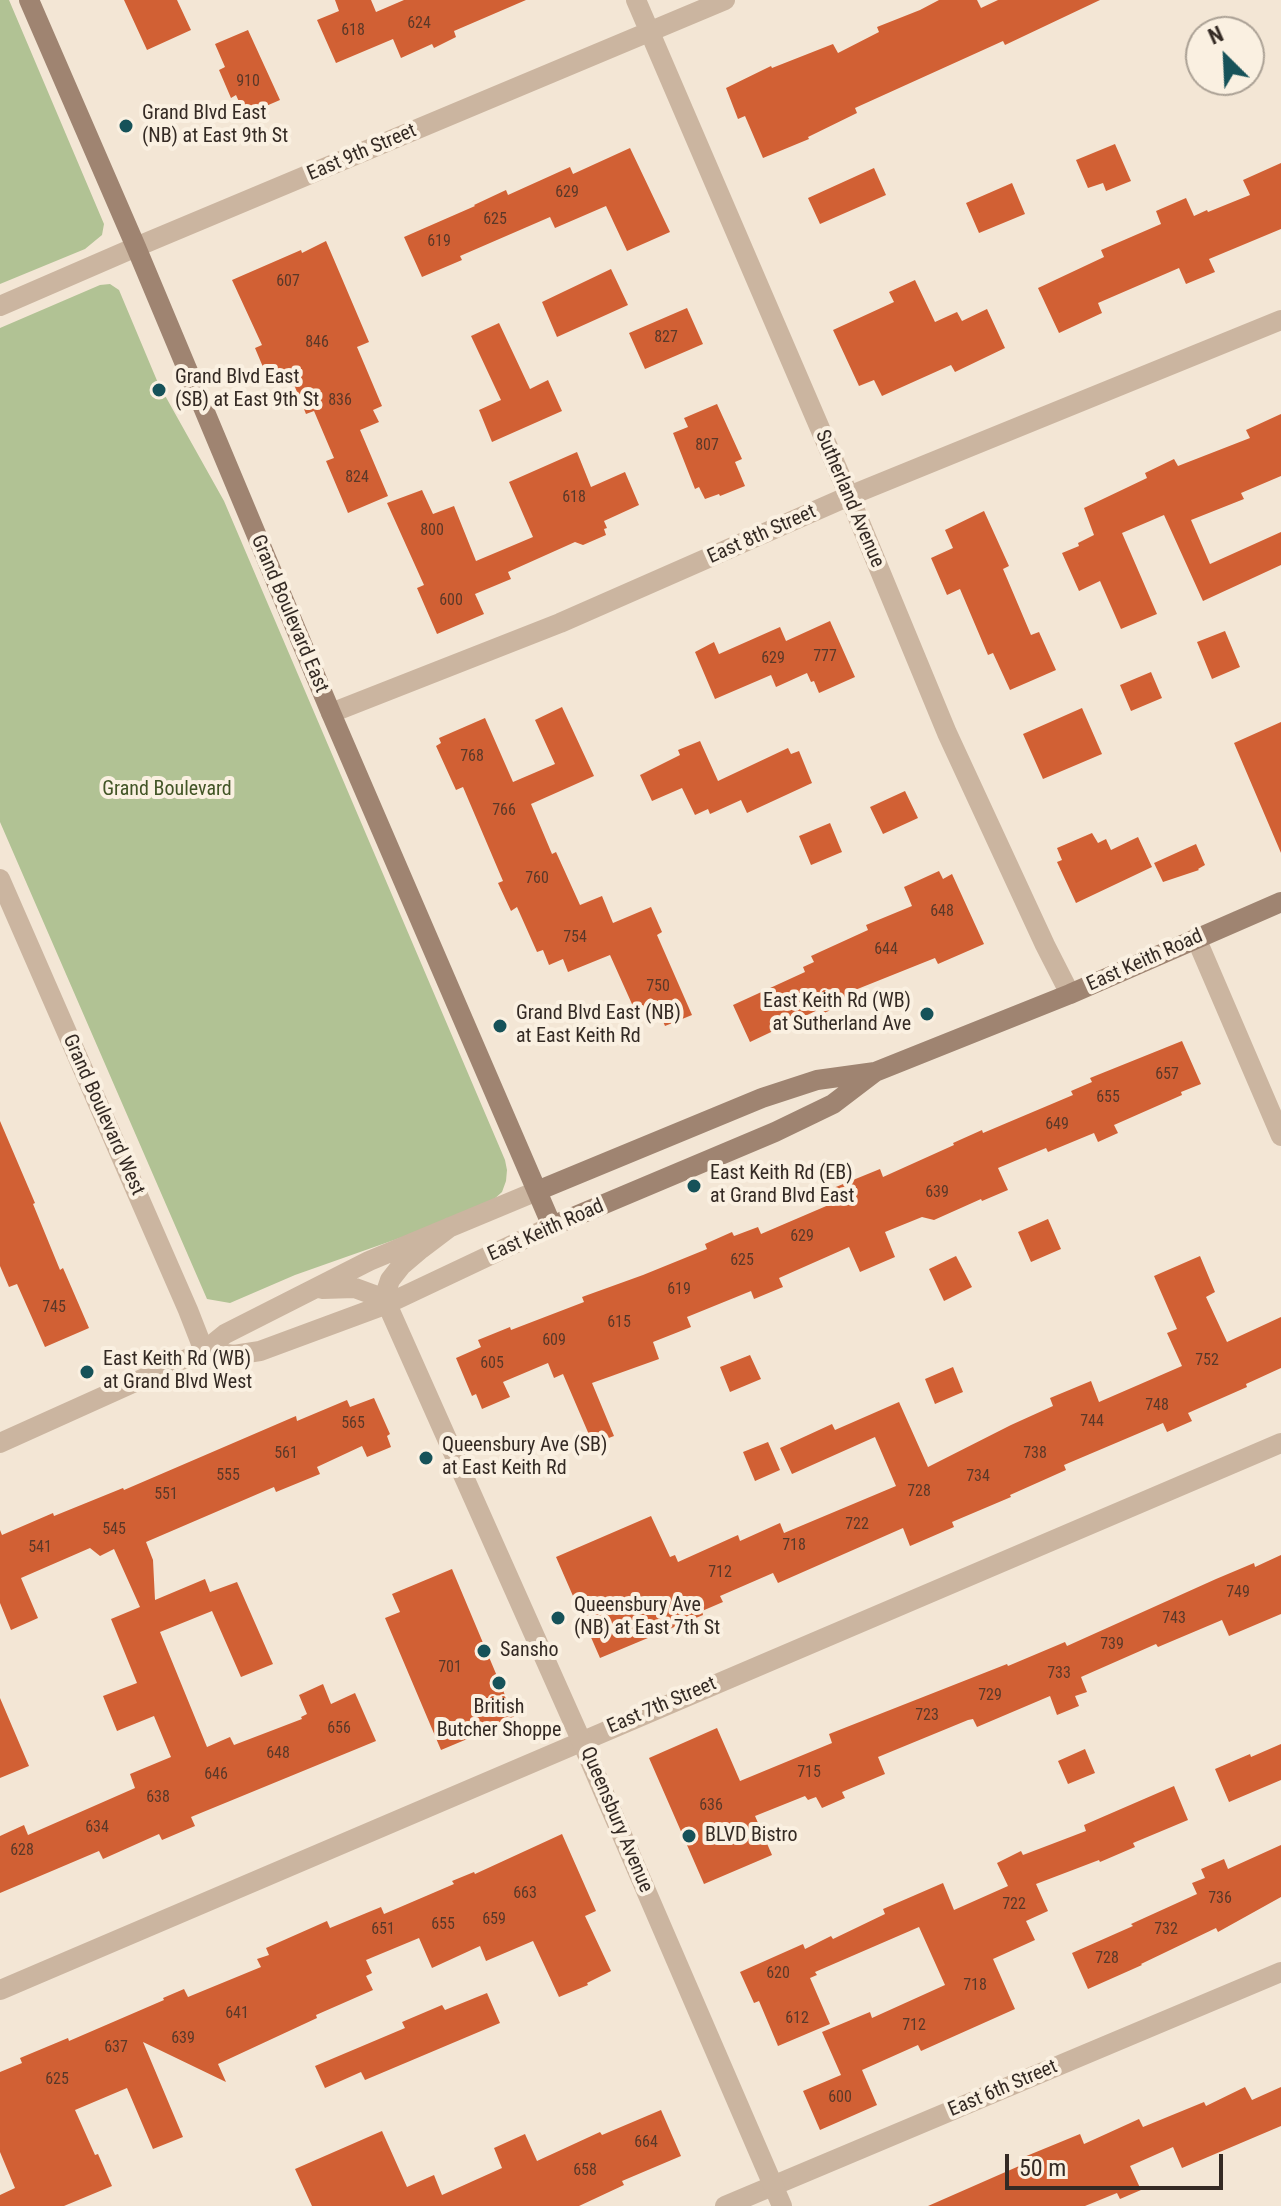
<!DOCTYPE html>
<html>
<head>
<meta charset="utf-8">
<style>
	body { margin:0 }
	#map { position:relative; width:1281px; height:2206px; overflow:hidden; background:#f3e6d5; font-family:"Roboto Condensed",sans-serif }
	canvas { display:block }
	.north { position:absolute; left:1185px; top:16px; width:80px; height:80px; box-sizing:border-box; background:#faf0e1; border:2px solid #aba195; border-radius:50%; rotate:336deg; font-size:22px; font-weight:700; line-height:32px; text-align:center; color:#342a24 }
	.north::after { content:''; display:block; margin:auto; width:28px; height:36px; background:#165259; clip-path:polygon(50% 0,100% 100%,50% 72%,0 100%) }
	.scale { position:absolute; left:1005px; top:2154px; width:218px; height:36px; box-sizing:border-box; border:4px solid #342a24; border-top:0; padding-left:10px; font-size:24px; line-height:28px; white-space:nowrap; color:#342a24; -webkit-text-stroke:6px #faf0e1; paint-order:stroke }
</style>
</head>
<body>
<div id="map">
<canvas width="1281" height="2206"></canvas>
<div class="north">N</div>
<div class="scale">50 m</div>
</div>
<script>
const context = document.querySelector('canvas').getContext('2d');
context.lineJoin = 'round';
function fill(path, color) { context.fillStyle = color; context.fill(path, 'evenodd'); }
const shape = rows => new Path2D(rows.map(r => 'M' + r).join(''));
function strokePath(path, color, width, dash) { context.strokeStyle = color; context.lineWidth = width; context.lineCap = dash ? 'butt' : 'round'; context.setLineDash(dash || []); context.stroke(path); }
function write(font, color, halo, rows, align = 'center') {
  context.font = font + ' "Roboto Condensed",sans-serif'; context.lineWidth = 8; context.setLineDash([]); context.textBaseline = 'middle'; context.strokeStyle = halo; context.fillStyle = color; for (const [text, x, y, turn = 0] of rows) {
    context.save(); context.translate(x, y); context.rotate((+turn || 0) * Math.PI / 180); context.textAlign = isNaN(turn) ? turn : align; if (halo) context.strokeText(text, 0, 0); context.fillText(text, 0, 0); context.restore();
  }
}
fill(shape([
	[0,0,9,0,104,224,102,235,85,249,0,284],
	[110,284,119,290,158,383,224,501,505,1160,507,1170,506,1181,502,1192,492,1201,428,1228,295,1275,230,1303,207,1299,0,822,0,328,100,285]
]), '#b1c294');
fill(shape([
	[124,0,177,0,191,30,147,50],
	[335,0,371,0,376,12,404,0,526,0,454,31,456,37,434,48,432,44,401,58,393,39,336,63,317,20,339,11],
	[939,0,977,0,981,8,998,0,1100,0,1005,45,1003,41,855,108,857,113,808,137,809,139,763,158,745,116,738,119,726,88,771,66,772,68,833,44,838,53,879,32,877,27,920,10],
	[248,30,280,100,245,115,236,95,231,98,219,70,225,67,215,44],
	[1115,144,1131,181,1106,191,1103,183,1088,188,1076,160],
	[630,148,670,232,627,251,606,206,555,228,550,217,460,256,462,260,422,277,404,237,475,206,474,205,506,190,508,195,570,167,573,174],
	[1281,163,1281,229,1209,259,1215,272,1186,284,1179,268,1098,303,1102,313,1059,333,1038,288,1104,257,1101,250,1161,224,1156,211,1186,198,1194,216,1207,210,1208,212,1250,195,1243,180],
	[874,168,886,195,820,224,808,198],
	[1012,183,1025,214,979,233,966,203],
	[326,241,369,342,357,347,382,406,373,410,379,422,360,430,388,496,348,513,326,461,334,458,314,411,306,414,293,382,285,386,280,373,268,379,255,348,262,345,232,280,301,250,302,253],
	[611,269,628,305,557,337,542,302],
	[915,280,935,322,957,312,962,321,987,309,1005,348,955,372,951,365,882,396,874,380,859,386,833,330,894,302,889,292],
	[687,308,703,344,645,369,629,333],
	[499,323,530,389,548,380,562,411,492,442,479,410,501,400,471,336],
	[717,404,742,459,735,462,745,486,720,496,719,494,705,499,699,487,695,489,673,433,688,427,684,418],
	[1281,414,1281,476,1241,493,1244,499,1191,520,1210,564,1281,532,1281,565,1203,601,1164,515,1122,533,1157,614,1121,629,1100,581,1079,591,1062,553,1079,546,1078,543,1094,535,1084,508,1147,478,1145,473,1174,459,1178,466,1250,438,1246,430],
	[577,452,591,487,625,472,639,505,604,521,607,528,604,529,606,535,583,545,575,542,508,572,511,579,475,594,484,614,437,634,417,588,424,585,387,503,422,490,433,514,454,506,476,561,533,537,509,482],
	[984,511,1009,566,1003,569,1031,635,1039,632,1056,670,1010,690,993,653,988,655,960,589,947,595,931,558,953,548,945,530],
	[830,621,855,677,819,693,814,681,811,682,807,673,776,687,771,675,715,699,695,652,714,642,719,654,780,627,786,641],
	[1225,631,1240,667,1212,679,1197,642],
	[1151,672,1162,698,1131,711,1120,685],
	[562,707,594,776,531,804,552,854,556,852,580,905,602,896,613,923,651,907,662,932,657,935,692,1015,665,1026,656,1005,636,1013,610,955,568,972,563,959,549,965,543,950,537,952,517,907,511,911,498,883,503,881,463,787,456,790,436,746,441,743,439,738,485,718,513,782,555,764,535,720],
	[1082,708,1102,754,1043,779,1023,734],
	[1281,722,1281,853,1234,743],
	[700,741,718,781,788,748,791,754,799,751,812,783,747,813,741,800,710,814,708,809,695,815,682,788,652,801,640,775,680,755,678,750],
	[905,791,918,818,883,834,870,807],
	[830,823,842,852,811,865,799,836],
	[1092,833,1098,843,1106,839,1111,850,1138,837,1152,867,1076,903,1057,862,1062,860,1057,848],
	[1196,844,1205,865,1198,869,1199,870,1163,882,1154,863],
	[939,871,943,879,952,874,984,944,938,964,935,958,855,990,858,998,824,1013,822,1008,750,1042,733,1005,805,972,803,967,814,962,811,956,868,930,866,925,912,906,904,887],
	[1182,1041,1201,1084,1181,1092,1182,1095,1114,1125,1118,1133,1098,1142,1094,1133,1048,1152,1046,1148,998,1168,1008,1190,982,1201,981,1199,934,1220,922,1217,885,1232,895,1257,860,1272,849,1247,779,1278,783,1287,754,1299,751,1291,687,1317,691,1327,653,1342,659,1359,592,1383,614,1436,593,1444,563,1374,554,1378,548,1363,503,1382,510,1397,482,1409,476,1394,472,1396,456,1358,481,1347,478,1340,510,1327,511,1330,584,1302,582,1297,643,1275,707,1249,705,1244,732,1232,734,1236,758,1227,761,1234,831,1204,826,1191,880,1169,883,1177,954,1145,953,1143,982,1130,983,1133,1073,1095,1071,1091,1092,1082,1090,1078],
	[0,1121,35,1203,33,1204,60,1270,63,1268,89,1328,45,1347,17,1284,9,1287,0,1266],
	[1048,1219,1061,1249,1031,1262,1018,1232],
	[956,1256,972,1287,944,1301,929,1269],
	[1200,1256,1215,1292,1206,1297,1227,1342,1281,1317,1281,1368,1246,1384,1247,1387,1188,1413,1192,1421,1167,1432,1163,1423,1064,1465,1066,1470,1010,1495,1011,1497,952,1522,954,1527,910,1546,903,1528,778,1583,773,1573,720,1596,723,1602,702,1611,703,1615,600,1658,556,1557,651,1516,670,1557,675,1555,678,1562,738,1535,740,1541,780,1523,784,1533,896,1486,875,1437,792,1474,780,1448,832,1424,835,1430,899,1402,928,1467,1011,1425,1053,1406,1050,1398,1091,1381,1099,1402,1182,1366,1167,1333,1177,1329,1154,1276],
	[750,1355,761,1379,730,1392,720,1367],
	[953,1367,963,1392,935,1404,925,1379],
	[374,1398,390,1434,387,1436,391,1447,367,1457,362,1446,317,1467,320,1474,276,1492,274,1487,146,1542,153,1560,155,1600,205,1579,210,1592,237,1582,273,1664,241,1677,212,1611,160,1632,207,1747,230,1737,234,1745,302,1719,301,1717,307,1714,299,1695,323,1684,331,1704,355,1693,376,1741,191,1817,195,1826,162,1840,159,1834,103,1859,99,1851,0,1893,0,1836,24,1825,28,1835,135,1788,130,1774,171,1757,154,1716,117,1731,103,1696,137,1683,111,1619,140,1607,114,1549,100,1556,90,1548,21,1578,38,1618,11,1630,0,1603,0,1530,2,1535,53,1513,54,1516,123,1488,124,1490,296,1416,297,1421,347,1400,350,1407],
	[768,1442,780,1470,755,1481,743,1452],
	[1281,1555,1281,1614,1229,1636,1222,1620,1158,1647,1156,1644,1081,1677,1087,1692,1075,1696,1079,1706,1057,1715,1050,1696,977,1727,973,1719,968,1720,878,1757,885,1774,842,1792,845,1798,822,1808,816,1797,808,1800,805,1796,755,1816,772,1855,704,1884,649,1758,717,1728,740,1781,832,1743,829,1734,1007,1664,1008,1666,1065,1642,1067,1646,1216,1579,1254,1563,1255,1567],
	[452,1569,515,1719,441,1750,385,1618,400,1612,392,1594],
	[0,1698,29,1766,0,1778],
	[1281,1744,1281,1780,1229,1802,1215,1769,1250,1754,1251,1757],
	[1085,1749,1095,1773,1068,1784,1058,1761],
	[1174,1786,1188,1820,1133,1843,1135,1847,1100,1862,1099,1860,1036,1884,1048,1911,1026,1921,1035,1940,993,1959,1015,2009,921,2051,918,2045,862,2070,877,2105,820,2130,803,2091,841,2075,822,2032,870,2012,872,2018,945,1985,919,1927,815,1972,817,1975,810,1978,830,2024,778,2046,759,2001,754,2003,740,1972,803,1944,805,1949,831,1936,833,1939,885,1914,883,1909,943,1883,954,1910,1008,1886,997,1863,1021,1851,1023,1855,1086,1831,1084,1825],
	[562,1834,596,1911,585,1916,611,1971,587,1983,588,1985,559,1997,533,1941,486,1961,480,1946,432,1968,419,1938,366,1960,372,1973,366,1976,373,1990,316,2015,317,2018,218,2064,226,2082,143,2042,183,2137,153,2149,127,2088,75,2110,95,2155,98,2154,112,2186,64,2206,0,2206,0,2195,15,2188,0,2152,0,2072,22,2063,20,2058,68,2038,69,2041,164,2000,163,1998,184,1989,188,1997,261,1967,257,1959,269,1955,266,1948,327,1921,330,1928,381,1907,384,1914,454,1884,452,1881,474,1872,475,1874],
	[1281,1845,1281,1897,1218,1932,1216,1928,1141,1964,1142,1965,1088,1989,1072,1953,1133,1926,1131,1924,1197,1894,1192,1883,1205,1878,1201,1869,1224,1859,1228,1869],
	[487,1993,500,2023,365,2080,361,2072,325,2088,315,2066,405,2028,402,2022,442,2005,445,2010],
	[1245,2087,1252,2100,1281,2087,1281,2126,1182,2168,1173,2147,1130,2166,1141,2190,1120,2199,1117,2193,1085,2206,928,2206,1026,2163,1024,2157,1080,2134,1084,2144,1139,2119,1143,2127,1204,2102,1206,2106],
	[661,2110,681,2156,622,2181,624,2185,579,2206,312,2206,295,2169,382,2131,407,2187,434,2175,442,2195,502,2168,494,2148,525,2134,537,2161,600,2132,602,2135]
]), '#d16034');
strokePath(shape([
	[636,0,849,496,947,733,1045,945,1070,994],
	[0,306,136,247,725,0],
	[331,713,560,623,849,496,1281,320],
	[0,879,188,1310,204,1351],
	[1196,938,1281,1136],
	[0,1990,1281,1443],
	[725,2206,1281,1972]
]), '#cbb5a0', 20);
strokePath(shape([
	[450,1227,421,1249,401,1266,390,1280,386,1292,387,1304,581,1740,782,2206],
	[322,1289,355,1288,374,1295,387,1304],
	[204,1351,234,1355,260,1351,387,1304,552,1226],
	[0,1443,204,1351,225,1334,369,1261,537,1191]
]), '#cbb5a0', 20);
strokePath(shape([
	[29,0,136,247,331,713,552,1226,775,1132,833,1104,875,1072],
	[537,1191,762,1098,817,1080,875,1072,1070,994,1281,902]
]), '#9f8471', 20);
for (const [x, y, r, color] of [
	[126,126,8,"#165259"],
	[159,390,8,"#165259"],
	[927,1014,8,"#165259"],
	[500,1026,8,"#165259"],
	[694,1186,8,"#165259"],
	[87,1372,8,"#165259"],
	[426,1458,8,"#165259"],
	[558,1618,8,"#165259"],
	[484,1651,8,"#165259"],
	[499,1683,8,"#165259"],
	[689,1836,8,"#165259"]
]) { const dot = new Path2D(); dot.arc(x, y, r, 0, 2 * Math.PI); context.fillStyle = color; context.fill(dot); strokePath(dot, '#faf0e1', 3); }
write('16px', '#5b3828', null, [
	["624",419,24],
	["618",353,31],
	["910",248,82],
	["629",567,193],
	["625",495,220],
	["619",439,242],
	["607",288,282],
	["827",666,338],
	["846",317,343],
	["836",340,401],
	["807",707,446],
	["824",357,478],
	["618",574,498],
	["800",432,531],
	["600",451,601],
	["777",825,657],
	["629",773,659],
	["768",472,757],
	["766",504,811],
	["760",537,879],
	["648",942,912],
	["754",575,938],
	["644",886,950],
	["750",658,987],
	["657",1167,1075],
	["655",1108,1098],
	["649",1057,1125],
	["639",937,1193],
	["629",802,1237],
	["625",742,1261],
	["619",679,1290],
	["745",54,1308],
	["615",619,1323],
	["609",554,1341],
	["752",1207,1361],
	["605",492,1364],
	["748",1157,1406],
	["744",1092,1422],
	["565",353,1424],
	["561",286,1454],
	["738",1035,1454],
	["555",228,1476],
	["734",978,1477],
	["728",919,1492],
	["551",166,1495],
	["722",857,1525],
	["545",114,1530],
	["718",794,1546],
	["541",40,1548],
	["712",720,1573],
	["749",1238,1593],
	["743",1174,1619],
	["739",1112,1645],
	["701",450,1668],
	["733",1059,1674],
	["729",990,1696],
	["723",927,1716],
	["656",339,1729],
	["648",278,1754],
	["715",809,1773],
	["646",216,1775],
	["638",158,1798],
	["636",711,1806],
	["634",97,1828],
	["628",22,1851],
	["663",525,1894],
	["736",1220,1899],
	["722",1014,1905],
	["659",494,1920],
	["655",443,1925],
	["651",383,1930],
	["732",1166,1930],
	["728",1107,1959],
	["620",778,1974],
	["718",975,1986],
	["641",237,2014],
	["612",797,2019],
	["712",914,2026],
	["639",183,2039],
	["637",116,2048],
	["625",57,2080],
	["600",840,2098],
	["664",646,2143],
	["658",585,2171]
]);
write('20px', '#342a24', '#faf0e1', [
	["Grand Blvd East",142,114],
	["(NB) at East 9th St",142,137],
	["Grand Blvd East",175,378],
	["(SB) at East 9th St",175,401],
	["East Keith Rd (WB)",911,1002,"right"],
	["at Sutherland Ave",911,1025,"right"],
	["Grand Blvd East (NB)",516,1014],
	["at East Keith Rd",516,1037],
	["East Keith Rd (EB)",710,1174],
	["at Grand Blvd East",710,1197],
	["East Keith Rd (WB)",103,1360],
	["at Grand Blvd West",103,1383],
	["Queensbury Ave (SB)",442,1446],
	["at East Keith Rd",442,1469],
	["Queensbury Ave",574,1606],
	["(NB) at East 7th St",574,1629],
	["Sansho",500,1651],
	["British",499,1708,"center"],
	["Butcher Shoppe",499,1731,"center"],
	["BLVD Bistro",705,1836]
], 'left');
write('20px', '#342a24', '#faf0e1', [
	["East 9th Street",362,153,-23],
	["Sutherland Avenue",849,499,67],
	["East 8th Street",762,535,-24],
	["Grand Boulevard East",289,614,67],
	["East Keith Road",1145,961,-24],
	["Grand Boulevard West",103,1115,66],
	["East Keith Road",546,1231,-24],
	["East 7th Street",662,1706,-23],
	["Queensbury Avenue",616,1820,67],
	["East 6th Street",1003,2089,-23]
]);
write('20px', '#425526', '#faf0e1', [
	["Grand Boulevard",167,790]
]);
</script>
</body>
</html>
